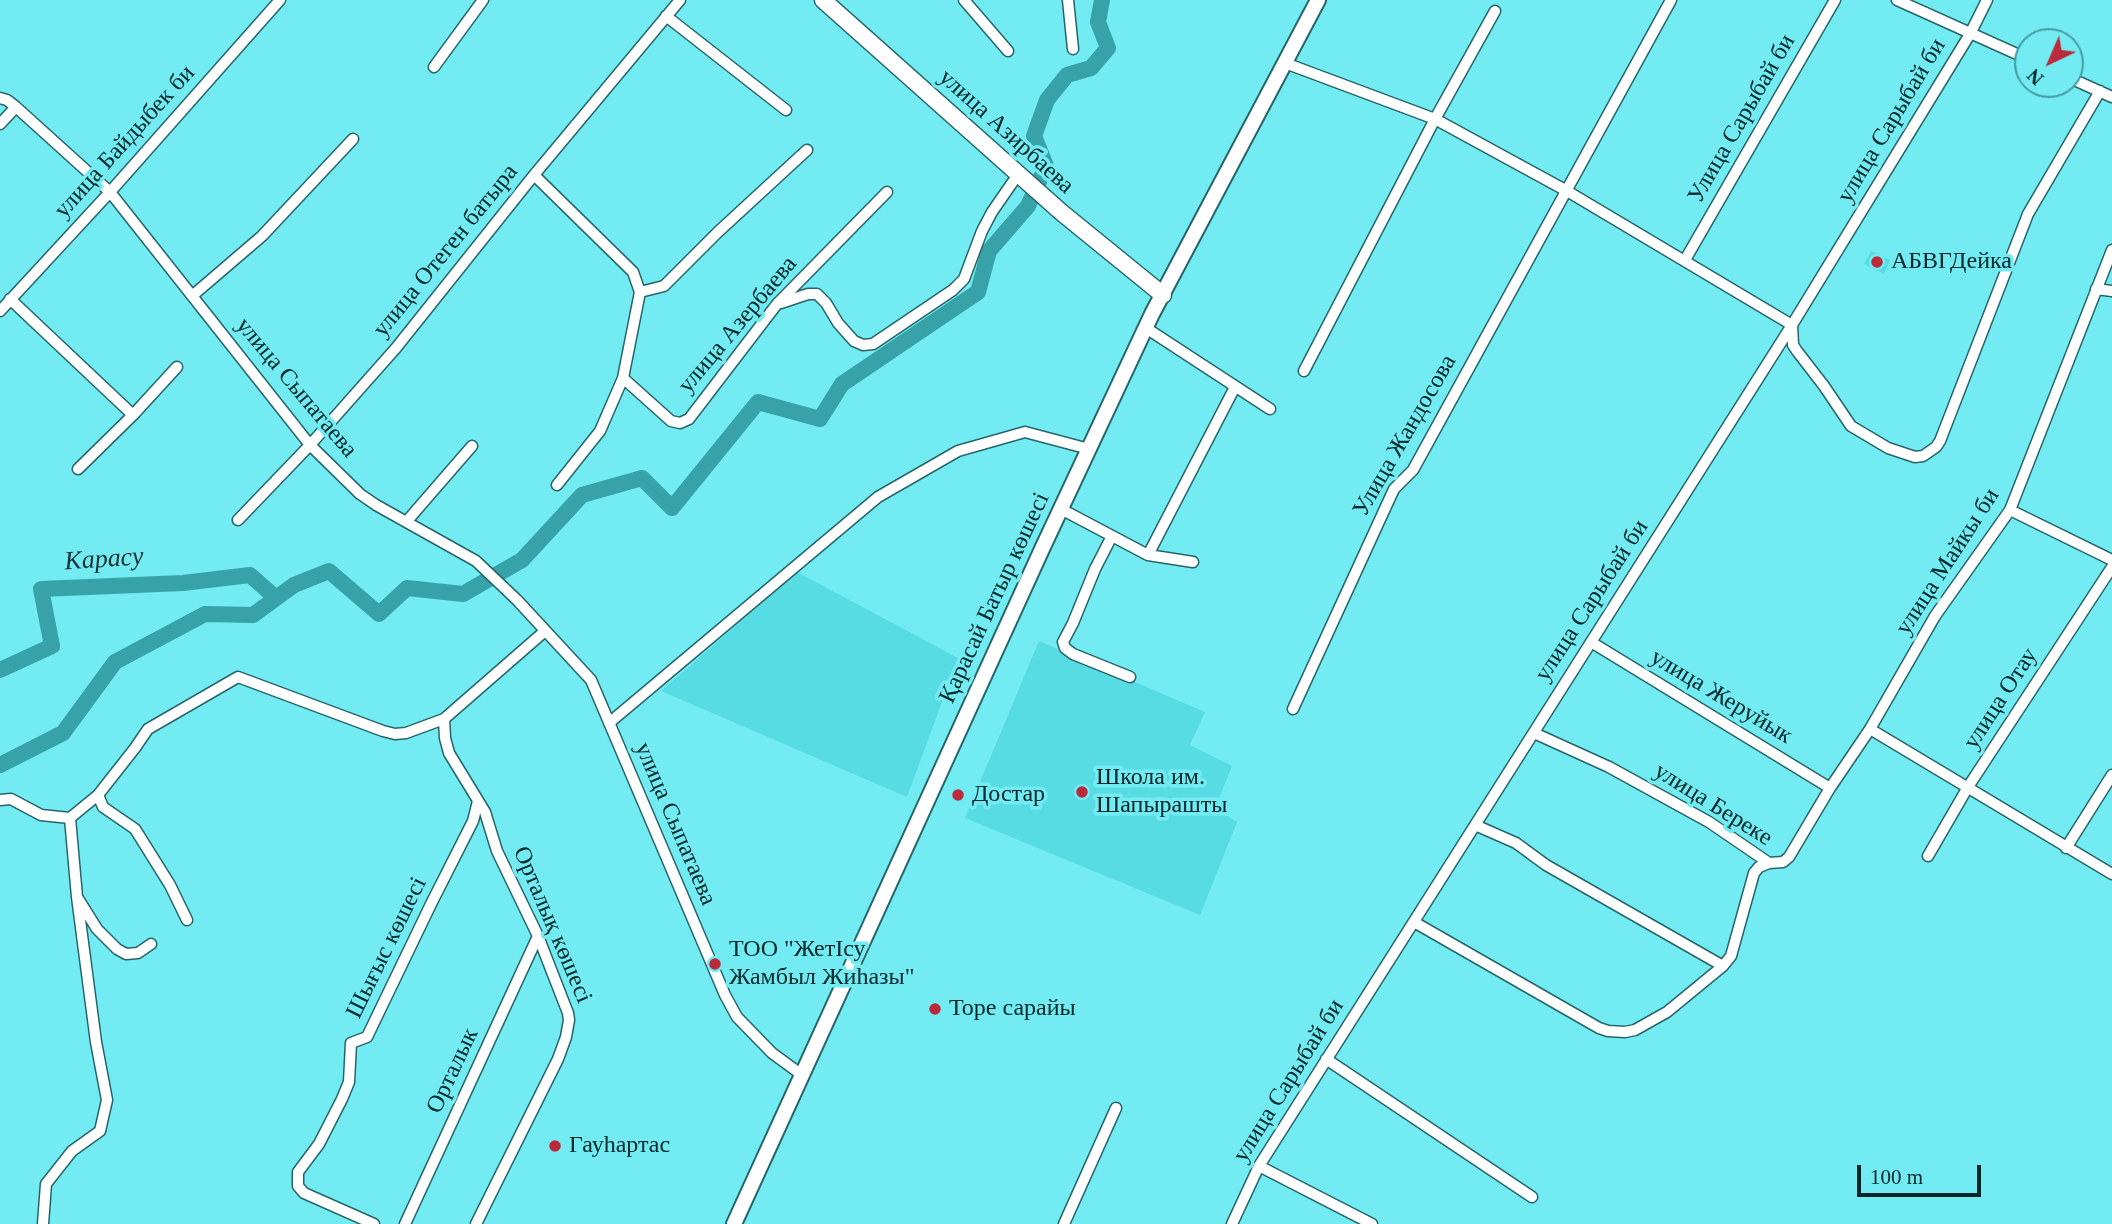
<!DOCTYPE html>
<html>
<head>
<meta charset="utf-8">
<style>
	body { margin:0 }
	#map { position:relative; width:2112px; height:1224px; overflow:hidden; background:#73ebf2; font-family:"Times New Roman",serif }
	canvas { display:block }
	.north { position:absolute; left:2014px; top:28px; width:70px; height:70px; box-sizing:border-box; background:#73ebf2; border:2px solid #459da2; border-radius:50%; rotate:224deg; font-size:19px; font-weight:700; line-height:28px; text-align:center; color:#002729 }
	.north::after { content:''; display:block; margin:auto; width:24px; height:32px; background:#bb2a3b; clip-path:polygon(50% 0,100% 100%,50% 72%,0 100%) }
	.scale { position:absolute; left:1857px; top:1165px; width:124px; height:32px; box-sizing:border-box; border:4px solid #002729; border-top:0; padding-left:9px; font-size:21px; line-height:24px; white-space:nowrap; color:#002729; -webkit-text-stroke:5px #73ebf2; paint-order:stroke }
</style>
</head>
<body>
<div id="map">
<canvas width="2112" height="1224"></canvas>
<div class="north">N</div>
<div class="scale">100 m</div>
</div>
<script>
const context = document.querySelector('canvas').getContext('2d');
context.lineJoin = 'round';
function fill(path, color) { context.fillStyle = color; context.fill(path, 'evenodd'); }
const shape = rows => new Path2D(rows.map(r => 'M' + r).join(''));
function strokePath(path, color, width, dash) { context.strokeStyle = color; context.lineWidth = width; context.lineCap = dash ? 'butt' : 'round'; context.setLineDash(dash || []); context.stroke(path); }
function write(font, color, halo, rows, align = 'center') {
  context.font = font + ' "Times New Roman",serif'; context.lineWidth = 7; context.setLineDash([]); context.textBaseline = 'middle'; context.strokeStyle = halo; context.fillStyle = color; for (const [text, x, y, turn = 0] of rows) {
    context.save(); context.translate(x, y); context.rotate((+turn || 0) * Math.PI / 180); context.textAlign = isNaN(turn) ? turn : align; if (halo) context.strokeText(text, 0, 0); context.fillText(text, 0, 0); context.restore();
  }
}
fill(shape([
	[1871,251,1890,260,1884,274,1864,264],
	[797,572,958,658,907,797,661,691],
	[1039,641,1205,712,1190,745,1232,766,1215,808,1237,822,1200,915,965,818]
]), '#57dce4');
strokePath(shape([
	[0,670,52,646,41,589,183,583,250,575,276,598],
	[0,765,63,733,115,662,205,614,253,615,294,585,329,571,379,614,407,588,463,594,522,560,582,495,642,478,672,508,758,402,820,419,842,384,978,292,989,251,1028,206,1046,166,1034,136,1047,100,1067,75,1091,68,1108,48,1098,22,1102,0]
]), '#37a3a9', 16);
const street = shape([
	[964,0,1008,51],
	[1068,0,1073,49],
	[1897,0,2028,59],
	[666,16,786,110],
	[1285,63,1435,119,1567,191,1792,325,1793,345,1797,351,1824,386,1851,426,1888,448,1915,457,1923,456,1936,447,1940,441,2028,214,2100,91],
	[434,67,483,0],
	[2070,78,2112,97],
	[0,98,7,100,16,107,110,192,310,445,360,494,376,505,476,561,517,600,591,680,725,995,737,1017,772,1053,802,1075],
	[0,124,16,107],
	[534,175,633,272,640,292,623,378,671,421,680,423,689,419,777,304,887,192],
	[1685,260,1835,0],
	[2096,289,2112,291],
	[640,292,664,286,718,232,807,150],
	[192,296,262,236,353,139],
	[10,299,133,415],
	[781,303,808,294,817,294,826,303,838,323,854,341,863,345,873,344,953,290,964,279,982,231,992,212,1019,173],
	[0,311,110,192,280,0],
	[1146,328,1270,409],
	[1304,371,1435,119,1495,11],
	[78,469,133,415,177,367],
	[557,485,600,431,623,378],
	[1061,509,1148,555,1193,562],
	[2010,510,2112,560],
	[238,520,310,445,396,348,534,175,680,0],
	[407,521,472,446],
	[1112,536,1095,569,1073,623,1063,642,1065,648,1073,654,1130,677],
	[1148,555,1235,387],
	[1591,642,1830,788],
	[1293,709,1394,489,1413,470,1671,0],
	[444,719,445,738,449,753,485,812,497,851,538,936,568,1013,569,1020,566,1037,558,1059,476,1224],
	[609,723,878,497,958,451,1025,432,1089,449],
	[1870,729,2112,874],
	[1534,733,1609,767,1709,822,1769,863],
	[98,795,103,807,135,829,170,885,187,920],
	[0,800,11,799,41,815,70,818,98,795,135,748,148,729,238,677,383,731,395,734,406,733,444,719,545,631],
	[70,818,77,897,97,929,117,949,126,954,138,953,151,944],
	[1475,825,1516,843,1546,865,1723,966],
	[2066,848,2112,775],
	[1928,856,1968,787,2112,567],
	[1414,922,1599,1028,1608,1031,1625,1032,1635,1030,1667,1012,1723,966,1731,956,1754,873,1759,867,1769,863,1783,862,1789,857,1830,788,1870,729,1935,616,2010,510,2112,250],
	[1326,1059,1532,1197],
	[1259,1166,1372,1224],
	[43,1224,46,1184,72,1151,100,1131,107,1100,96,1042,77,897],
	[374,1224,304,1193,298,1186,298,1172,319,1144,342,1099,349,1082,351,1043,367,1037,431,904,473,821,478,801],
	[405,1224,538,936],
	[1064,1224,1116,1108],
	[1232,1224,1259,1166,1792,325,1970,34,1987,0]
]);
const secondary = shape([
	[734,1224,1042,549,1152,314,1318,0]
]);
const primary = shape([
	[823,0,1061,212,1163,295]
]);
strokePath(street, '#26666a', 13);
strokePath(secondary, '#26666a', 18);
strokePath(primary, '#26666a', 19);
strokePath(street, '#fff', 10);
strokePath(secondary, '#fff', 14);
strokePath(primary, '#fff', 16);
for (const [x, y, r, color] of [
	[1877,262,7,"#bb2a3b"],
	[1082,792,7,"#bb2a3b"],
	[958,795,7,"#bb2a3b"],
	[715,964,7,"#bb2a3b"],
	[935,1009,7,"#bb2a3b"],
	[555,1146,7,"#bb2a3b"]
]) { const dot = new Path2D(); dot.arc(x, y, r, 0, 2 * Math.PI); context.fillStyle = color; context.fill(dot); strokePath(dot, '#73ebf2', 2.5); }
write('24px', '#002729', '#73ebf2', [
	["Улица Сарыбай би",1742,119,-60],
	["улица Сарыбай би",1892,121,-59],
	["улица Азирбаева",1006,132,42],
	["улица Байдыбек би",125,142,-48],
	["улица Отеген батыра",446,251,-51],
	["улица Азербаева",738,325,-50],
	["улица Сыпатаева",296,388,50],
	["Улица Жандосова",1405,436,-60],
	["улица Майкы би",1948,562,-57],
	["Қарасай Батыр көшесі",995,598,-65],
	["улица Сарыбай би",1592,601,-57],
	["улица Жеруйык",1721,697,31],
	["улица Отау",2001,699,-57],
	["улица Береке",1713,805,32],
	["улица Сыпатаева",675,824,67],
	["Орталық көшесі",552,925,67],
	["Шығыс көшесі",387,948,-64],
	["Орталык",453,1071,-65],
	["улица Сарыбай би",1289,1081,-58]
]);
write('24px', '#002729', '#73ebf2', [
	["АБВГДейка",1891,262],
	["Школа им.",1096,778],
	["Шапырашты",1096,806],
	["Достар",972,795],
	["ТОО \"ЖетIсу",729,950],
	["Жамбыл Жиhазы\"",729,978],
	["Торе сарайы",949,1009],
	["Гауhартас",569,1146]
], 'left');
write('italic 26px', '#193133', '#73ebf2', [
	["Карасу",104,560,-4]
]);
</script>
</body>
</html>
